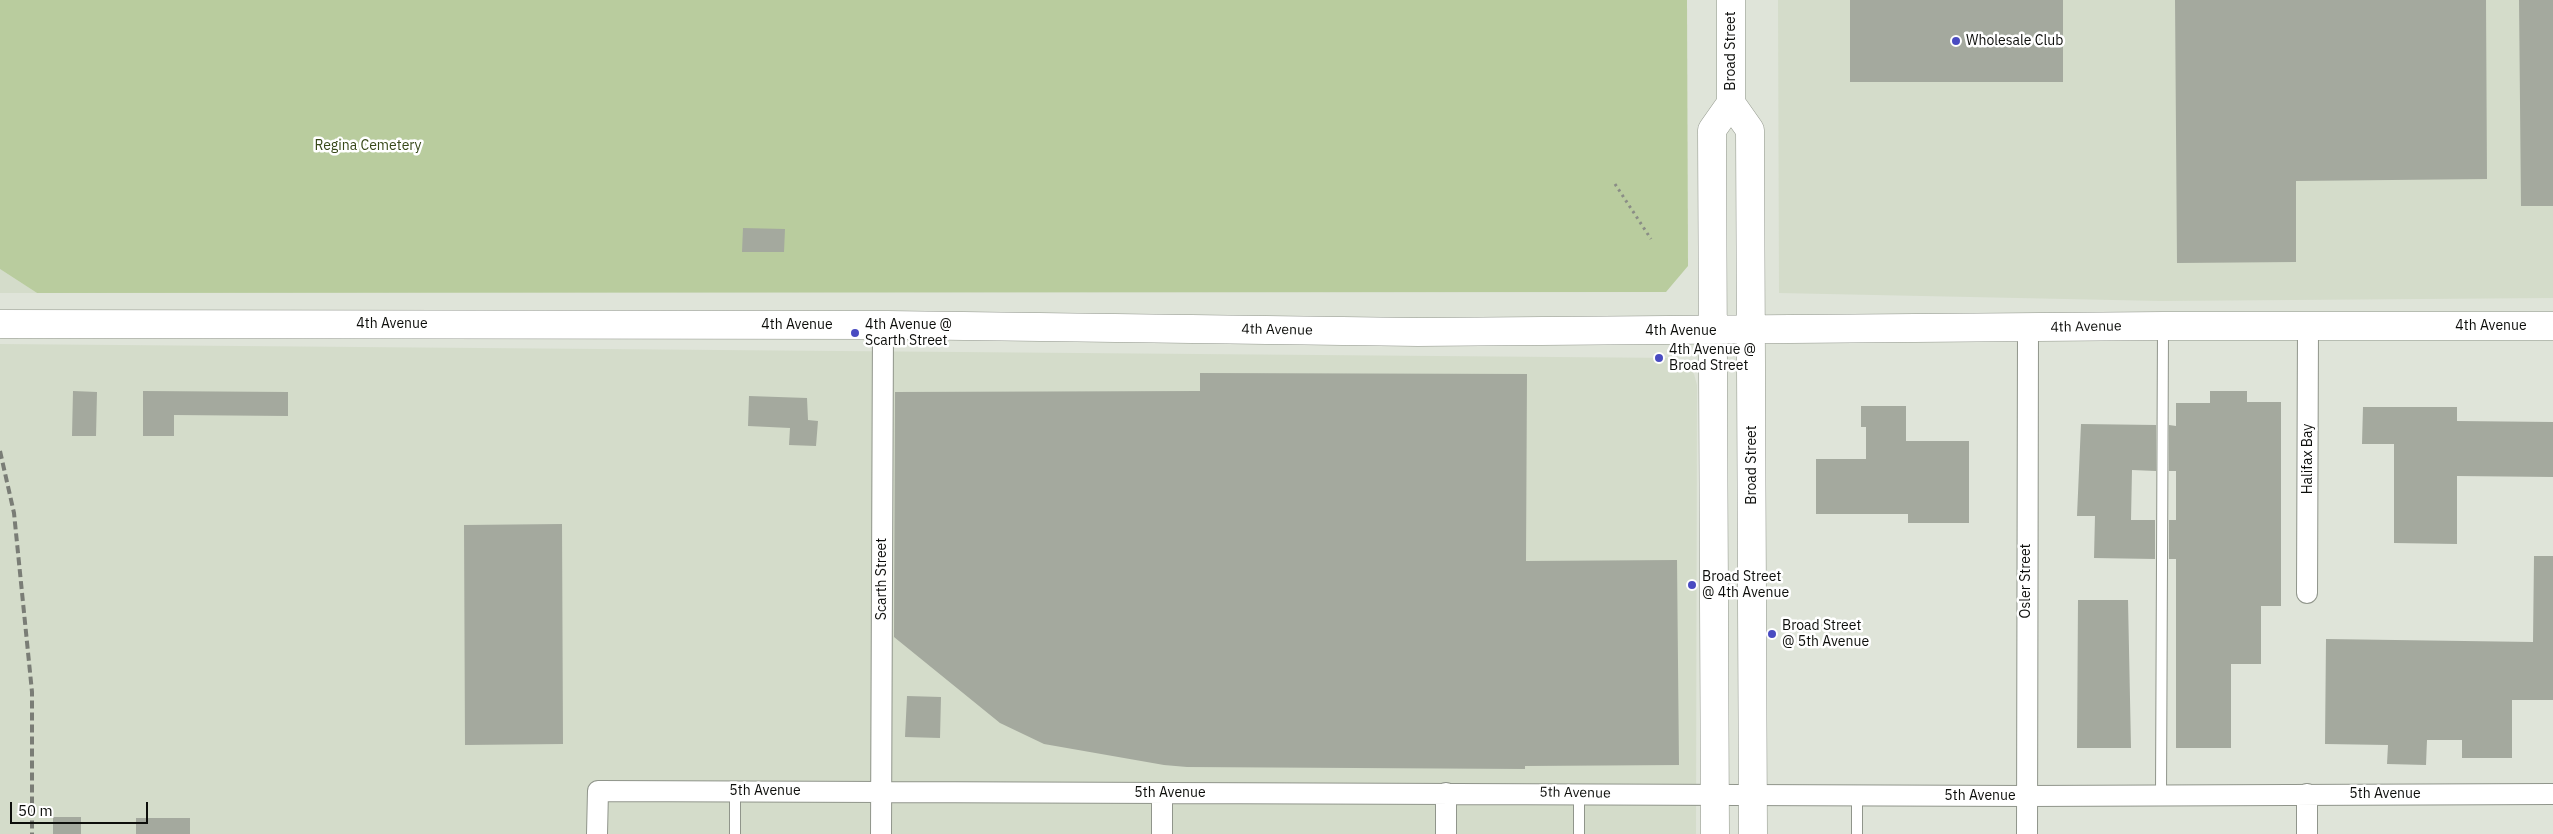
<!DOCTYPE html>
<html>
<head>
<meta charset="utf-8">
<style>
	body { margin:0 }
	#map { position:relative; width:2553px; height:834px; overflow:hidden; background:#dfe4d9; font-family:"IBM Plex Sans",sans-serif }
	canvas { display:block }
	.scale { position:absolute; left:10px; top:802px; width:138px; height:22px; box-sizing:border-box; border:2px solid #0d0e0b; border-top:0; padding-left:6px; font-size:15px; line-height:18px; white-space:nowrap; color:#0d0e0b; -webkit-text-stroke:4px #fff; paint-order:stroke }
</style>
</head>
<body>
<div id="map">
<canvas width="2553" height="834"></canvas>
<div class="scale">50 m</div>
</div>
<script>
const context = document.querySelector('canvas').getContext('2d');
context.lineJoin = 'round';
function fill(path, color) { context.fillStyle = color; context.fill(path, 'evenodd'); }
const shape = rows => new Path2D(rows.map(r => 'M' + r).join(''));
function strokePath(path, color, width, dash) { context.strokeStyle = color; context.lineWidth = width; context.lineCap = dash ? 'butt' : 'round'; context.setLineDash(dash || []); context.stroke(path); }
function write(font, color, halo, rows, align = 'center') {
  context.font = font + ' "IBM Plex Sans",sans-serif'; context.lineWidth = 5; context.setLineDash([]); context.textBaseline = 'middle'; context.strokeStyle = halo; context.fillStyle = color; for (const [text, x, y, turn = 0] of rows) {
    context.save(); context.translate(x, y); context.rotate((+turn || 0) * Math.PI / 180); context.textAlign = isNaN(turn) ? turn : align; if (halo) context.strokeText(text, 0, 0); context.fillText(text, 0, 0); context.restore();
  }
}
fill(shape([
	[1778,0,2553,0,2553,298,2161,301,1779,293],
	[0,269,37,293,0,293],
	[0,344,1676,358,1687,365,1694,374,1697,385,1696,834,0,834]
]), '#d4dcca');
fill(shape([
	[0,0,1687,0,1688,266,1666,292,37,293,0,269]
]), '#b9cc9e');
fill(shape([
	[1850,0,2063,0,2063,82,1850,82],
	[2175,0,2486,0,2487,179,2296,181,2296,262,2177,263],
	[2519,0,2553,0,2553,206,2521,206],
	[743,228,785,229,784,252,742,252],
	[1200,373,1527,374,1526,561,1677,560,1679,765,1525,766,1525,769,1187,767,1164,765,1044,744,1000,723,894,637,895,392,1200,391],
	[73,391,97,392,96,436,72,436],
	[143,391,288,392,288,416,174,415,174,436,143,436],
	[2210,391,2247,391,2247,402,2281,402,2281,606,2261,606,2261,664,2231,664,2231,748,2176,748,2176,559,2169,559,2169,520,2176,520,2176,471,2169,471,2169,425,2176,426,2176,403,2210,403],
	[749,396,807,398,808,420,818,421,816,446,789,445,790,428,748,426],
	[1861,406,1906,406,1906,441,1969,441,1969,523,1908,523,1908,514,1816,514,1816,459,1866,459,1866,427,1861,427],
	[2363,407,2457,407,2457,421,2553,422,2553,477,2457,476,2457,544,2394,543,2394,444,2362,444],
	[2081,424,2156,425,2156,471,2132,470,2131,520,2155,520,2155,559,2094,558,2095,516,2077,516],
	[562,524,563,744,465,745,464,525],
	[2534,556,2553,556,2553,700,2512,700,2512,758,2462,758,2462,740,2427,740,2426,765,2387,764,2388,745,2325,744,2326,639,2533,642],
	[2078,600,2128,600,2131,748,2077,748],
	[907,696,941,697,940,738,905,737],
	[53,817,81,817,81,834,53,834],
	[136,818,190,818,190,834,136,834]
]), '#a4a99e');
const lane = shape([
	[735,791,735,834],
	[1857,795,1857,834],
	[2161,795,2163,327],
	[1579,834,1579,793]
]);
const street = shape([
	[2307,593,2308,326],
	[2307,794,2307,834],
	[597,834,598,791,2027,796,2553,794],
	[881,834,883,325],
	[1162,834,1162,793],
	[1446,834,1446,793],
	[2027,834,2028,327]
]);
const secondary = shape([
	[1731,103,1750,130,1753,834],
	[0,324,888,325,1418,332,2163,326,2553,326],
	[1715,834,1712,130,1731,103,1731,0]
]);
strokePath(lane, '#90958b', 12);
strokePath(street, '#90958b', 22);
strokePath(secondary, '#90958b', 29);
strokePath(shape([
	[1615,184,1651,239]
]), '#8a8d86', 3, [2.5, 4]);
strokePath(lane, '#fff', 10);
strokePath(street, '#fff', 20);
strokePath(secondary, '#fff', 28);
strokePath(shape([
	[0,451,14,513,32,692,32,834]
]), '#7a7d76', 4, [8, 4]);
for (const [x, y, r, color] of [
	[1956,41,5,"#494bc1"],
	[855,333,5,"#494bc1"],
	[1659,358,5,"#494bc1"],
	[1692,585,5,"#494bc1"],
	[1772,634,5,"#494bc1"]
]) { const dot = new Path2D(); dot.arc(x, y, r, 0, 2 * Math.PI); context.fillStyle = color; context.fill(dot); strokePath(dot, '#fff', 2); }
write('14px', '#0d0e0b', '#fff', [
	["Wholesale Club",1966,41],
	["4th Avenue @",865,325],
	["Scarth Street",865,341],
	["4th Avenue @",1669,350],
	["Broad Street",1669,366],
	["Broad Street",1702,577],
	["@ 4th Avenue",1702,593],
	["Broad Street",1782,626],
	["@ 5th Avenue",1782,642]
], 'left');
write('14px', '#0d0e0b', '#fff', [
	["Broad Street",1731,51,-90],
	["4th Avenue",392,324],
	["4th Avenue",797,325],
	["4th Avenue",2491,326],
	["4th Avenue",2086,327,-1],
	["4th Avenue",1277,330,1],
	["4th Avenue",1681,331],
	["Halifax Bay",2308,459,-90],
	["Broad Street",1752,465,-90],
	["Scarth Street",882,579,-90],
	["Osler Street",2026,581,-90],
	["5th Avenue",765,791],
	["5th Avenue",1170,793],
	["5th Avenue",1575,793,1],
	["5th Avenue",2385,794],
	["5th Avenue",1980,796]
]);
write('14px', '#374818', '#fff', [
	["Regina Cemetery",368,146]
]);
</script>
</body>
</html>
